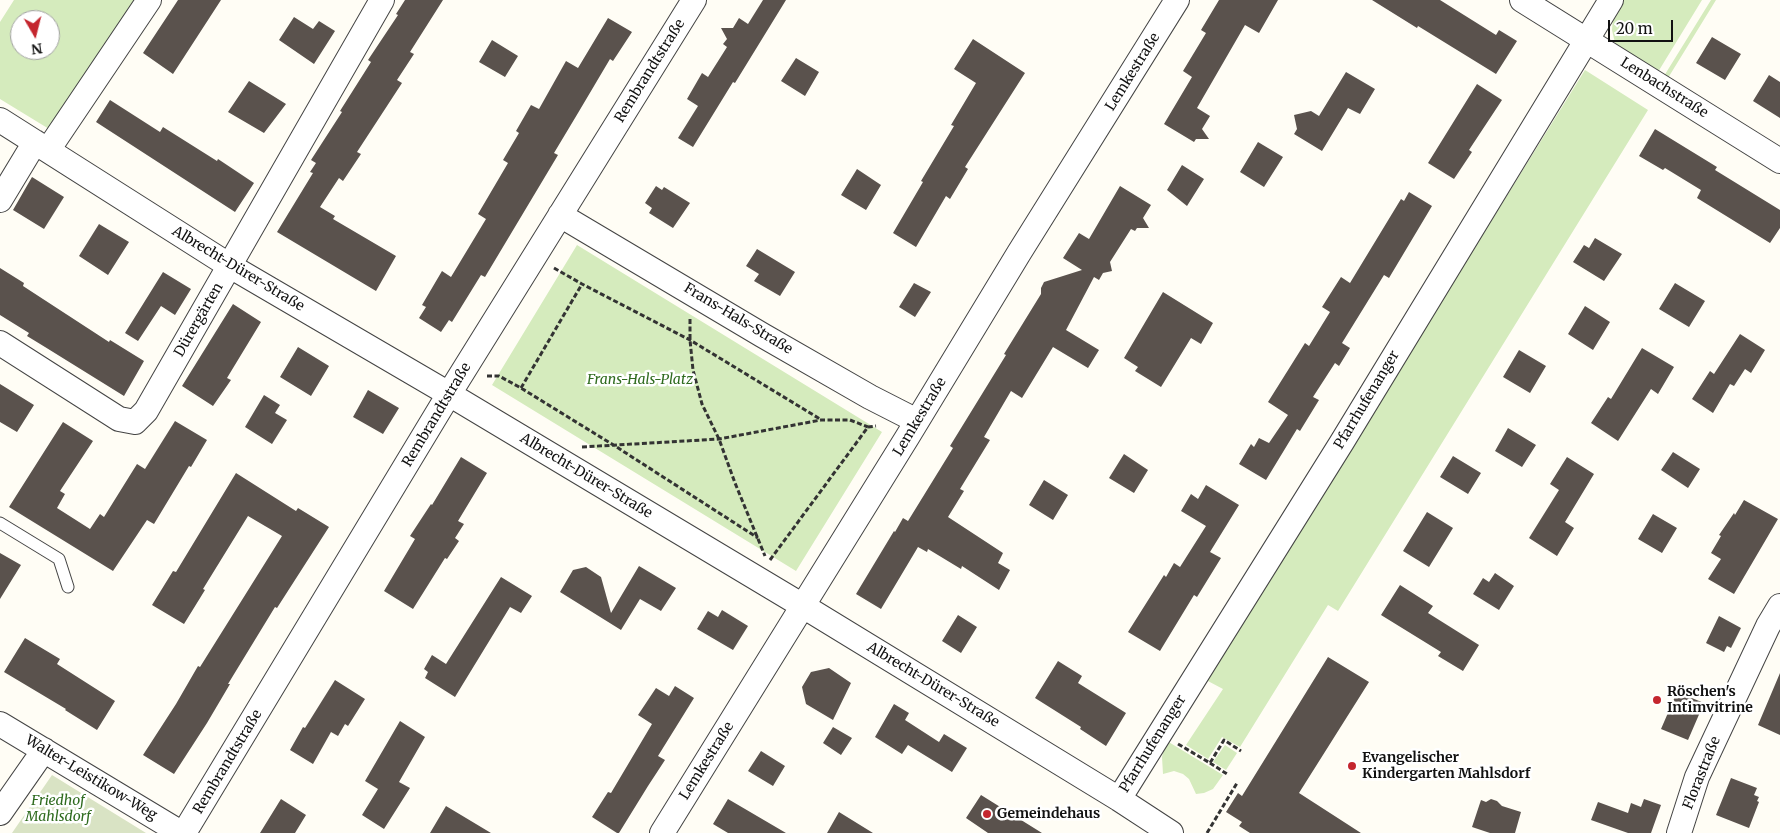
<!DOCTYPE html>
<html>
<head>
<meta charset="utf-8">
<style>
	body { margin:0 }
	#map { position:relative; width:1780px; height:833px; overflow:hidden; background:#fffdf5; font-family:Merriweather,serif }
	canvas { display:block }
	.north { position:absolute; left:10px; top:10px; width:50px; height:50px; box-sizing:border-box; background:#fff; border:1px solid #a0a0a0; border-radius:50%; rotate:172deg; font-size:14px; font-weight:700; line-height:20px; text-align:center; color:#111 }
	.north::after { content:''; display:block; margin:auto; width:18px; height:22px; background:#c4262e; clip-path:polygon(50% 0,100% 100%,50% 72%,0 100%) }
	.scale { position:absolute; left:1608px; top:20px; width:65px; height:22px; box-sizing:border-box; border:2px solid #111; border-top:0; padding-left:6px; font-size:15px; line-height:18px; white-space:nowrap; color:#111; -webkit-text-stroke:4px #fff; paint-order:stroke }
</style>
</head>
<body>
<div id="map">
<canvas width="1780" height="833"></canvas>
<div class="north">N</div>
<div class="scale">20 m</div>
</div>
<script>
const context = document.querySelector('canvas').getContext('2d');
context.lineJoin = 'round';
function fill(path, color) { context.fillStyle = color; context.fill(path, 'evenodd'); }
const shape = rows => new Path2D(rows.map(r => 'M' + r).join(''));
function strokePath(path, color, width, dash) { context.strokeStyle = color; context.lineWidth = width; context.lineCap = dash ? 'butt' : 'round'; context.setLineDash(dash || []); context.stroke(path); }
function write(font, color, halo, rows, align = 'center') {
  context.font = font + ' Merriweather,serif'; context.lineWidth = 5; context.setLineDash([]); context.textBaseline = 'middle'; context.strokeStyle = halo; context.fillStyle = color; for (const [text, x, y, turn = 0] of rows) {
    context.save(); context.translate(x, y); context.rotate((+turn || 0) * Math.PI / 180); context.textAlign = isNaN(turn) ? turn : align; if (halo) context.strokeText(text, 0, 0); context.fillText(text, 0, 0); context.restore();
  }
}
fill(shape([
	[14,0,139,0,54,132,0,99,0,22],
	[20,20,50,20,50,50,20,50],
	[1624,0,1702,0,1658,72,1619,49,1615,43,1612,30,1613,18],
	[1711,0,1716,0,1668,78,1664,76],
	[1585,70,1648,110,1338,611,1328,605,1240,747,1222,737,1208,759,1186,745,1223,689,1206,680],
	[577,245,882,432,796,571,492,385],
	[1167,741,1223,775,1213,789,1204,793,1196,794,1189,779,1183,774,1174,771,1163,774,1162,757,1165,745],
	[1225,745,1237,753,1226,770,1213,762]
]), '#d5ebbd');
fill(shape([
	[52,775,146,833,12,833]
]), '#d9e3c4');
fill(shape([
	[178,0,221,0,173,74,143,53],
	[405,0,443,0,410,52,414,54,397,80,402,83,357,152,361,154,343,181,339,178,320,207,335,216,333,219,396,256,376,291,277,232,313,173,310,172,316,163,311,160,342,112,340,111,371,62,368,60,398,15,396,14],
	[763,0,786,0,735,83,733,82,693,147,678,138,698,106,687,99,702,73,708,77,727,47,723,44,727,39,721,28,733,28,739,18,748,24],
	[1219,0,1278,0,1259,33,1245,25,1197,108,1210,116,1202,129,1209,139,1196,139,1194,142,1164,124,1192,77,1183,71,1206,33,1201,30],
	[1372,0,1440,0,1496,35,1499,30,1517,41,1496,74,1418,26,1417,28],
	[294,17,313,29,319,21,335,31,314,64,279,40],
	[608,18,632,32,613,61,610,59,578,113,554,153,558,155,485,277,481,275,452,322,449,320,441,332,419,318,426,307,422,305,442,271,451,277,486,219,478,214,508,163,503,160,519,133,516,131,531,105,539,109,566,61,578,68],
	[1712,37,1741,54,1725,80,1696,63],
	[973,39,1025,73,965,167,968,169,950,199,946,196,916,247,893,233,923,182,921,181,954,126,951,125,976,83,954,69],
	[492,40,518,56,505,77,479,62],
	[796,58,819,72,805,96,781,81],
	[1346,72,1375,89,1360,114,1348,108,1322,151,1294,134,1297,129,1294,115,1311,111,1319,116],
	[1769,75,1780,82,1780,118,1753,101],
	[249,81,286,104,264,133,228,112],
	[1477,84,1502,100,1469,150,1472,152,1454,179,1428,163],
	[110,100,160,132,163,127,217,161,218,159,254,183,235,212,96,122],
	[1655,129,1717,167,1715,170,1780,210,1780,228,1770,243,1697,198,1701,190,1665,168,1663,170,1639,156],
	[1258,142,1283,157,1264,187,1240,172],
	[1182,165,1204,179,1187,206,1167,190],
	[857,169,881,185,866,210,841,195],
	[32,177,64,197,44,229,13,210],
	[656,186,662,190,664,187,690,203,673,228,649,213,652,208,645,203],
	[1120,186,1151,205,1143,218,1149,228,1137,228,1135,231,1131,229,1110,262,1112,271,1103,273,1099,280,1094,277,1066,330,1099,350,1088,368,1053,347,1022,398,1011,391,984,437,990,440,960,489,964,491,948,517,1003,553,998,563,1010,570,999,590,962,566,961,569,928,549,927,552,918,547,881,609,856,594,894,531,895,532,903,518,908,521,953,448,950,446,1006,355,1004,354,1041,294,1041,288,1044,282,1082,270,1063,258,1079,233,1089,239],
	[1409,192,1432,206,1389,278,1384,275,1342,343,1350,348,1339,366,1335,363,1313,397,1319,400,1300,431,1297,429,1266,480,1239,464,1251,444,1254,447,1259,438,1269,443,1288,415,1268,402,1305,343,1309,346,1330,312,1322,307,1341,277,1350,283,1401,199,1404,201],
	[99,224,129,242,108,275,79,256],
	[1595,238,1622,254,1604,281,1573,262,1584,245,1589,248],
	[757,249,795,272,780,296,754,281,759,274,746,266],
	[0,268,24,283,23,286,109,342,110,340,144,361,124,396,45,347,27,336,29,333,0,315],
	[163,272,191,289,175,315,161,306,138,341,125,333],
	[914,283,931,292,915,317,899,307],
	[1675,283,1705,301,1689,327,1659,309],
	[1163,292,1213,323,1201,344,1191,338,1161,387,1135,371,1138,367,1124,358],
	[233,304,261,322,227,378,231,380,213,406,182,386],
	[1585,306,1610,322,1593,350,1568,334],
	[1740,334,1765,350,1751,373,1745,369,1734,386,1730,384,1713,413,1692,399,1710,371,1714,374],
	[298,347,329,366,311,396,280,377],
	[1642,348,1674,367,1658,394,1651,389,1618,441,1591,423,1608,397,1611,399],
	[1519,350,1546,366,1530,393,1503,377],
	[0,384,34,405,17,432,0,422],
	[368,390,399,408,383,434,353,417],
	[264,395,280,405,275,413,287,420,272,444,245,427],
	[175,421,207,440,191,467,189,466,154,524,147,520,113,571,9,507,63,422,93,441,60,491,65,494,57,508,90,529,100,514,104,517,137,464,145,469],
	[1508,428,1536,445,1522,467,1495,451],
	[1673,452,1700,469,1688,488,1661,470],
	[1124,454,1148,470,1134,493,1109,478],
	[1453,456,1481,473,1468,494,1440,477],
	[461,457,487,473,458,521,464,524,455,538,459,541,447,559,445,558,413,609,384,591,415,539,410,536,431,504,432,505],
	[1567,457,1594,474,1565,522,1574,528,1557,556,1529,538,1559,490,1550,484],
	[236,473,296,511,298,508,329,527,277,608,275,607,228,684,230,684,207,723,174,774,143,755,176,704,198,666,200,667,282,536,248,516,203,589,205,590,184,624,152,605,173,571,176,572],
	[1044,480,1068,495,1053,520,1029,505],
	[1206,485,1239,505,1210,552,1221,558,1197,597,1194,595,1160,651,1128,632,1164,575,1166,577,1174,563,1180,567,1206,526,1181,511,1191,494,1198,499],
	[1744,500,1778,519,1734,594,1708,579,1721,559,1711,553,1721,536,1719,535,1734,513,1735,515],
	[1427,512,1453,528,1429,567,1403,551],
	[1653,514,1677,528,1662,553,1638,539],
	[0,553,21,565,0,599],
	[639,566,676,588,661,611,640,599,621,630,560,592,573,570,586,567,601,577,611,613],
	[1495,573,1514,586,1499,610,1473,594,1483,578,1489,582],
	[501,577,532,596,521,613,510,607,455,697,425,678,428,672,424,669,432,655,446,664],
	[1400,585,1433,606,1428,613,1479,645,1463,671,1438,656,1441,652,1381,615],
	[722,610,748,626,733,650,697,629,708,611,718,617],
	[958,615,977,627,961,653,942,641],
	[1719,616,1741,628,1731,648,1727,646,1724,652,1706,643],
	[25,638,60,659,57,664,115,701,97,730,65,710,66,709,4,672],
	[1328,657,1369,682,1299,793,1361,833,1250,833,1239,826,1242,822,1226,812,1238,793,1242,796],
	[1058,661,1082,676,1078,683,1126,713,1106,746,1080,729,1081,727,1035,698],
	[829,668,851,683,833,720,806,704,802,687,811,672],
	[1780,673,1780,735,1758,725],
	[335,680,365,699,348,726,345,724,338,736,331,732,313,764,290,750,303,727,305,728],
	[675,686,694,698,658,756,665,760,648,786,619,833,617,833,592,817,608,792,611,793,652,724,638,715,656,688,669,696],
	[1677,692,1704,703,1688,740,1661,729],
	[894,704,909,713,905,720,939,742,944,734,967,748,952,772,908,745,902,754,875,737],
	[400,721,425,737,399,782,410,788,384,829,362,815,378,789,365,781],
	[833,727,852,738,841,755,823,743],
	[761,751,785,766,773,786,748,771],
	[1731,778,1757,788,1754,795,1759,797,1757,801,1759,802,1749,828,1716,815],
	[981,795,1042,833,988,833,966,818],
	[281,799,306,815,295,833,260,833],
	[728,799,786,833,728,833,713,824],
	[1491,799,1497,801,1502,806,1521,812,1515,833,1490,833,1472,827,1481,800,1486,802],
	[1644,799,1661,805,1651,833,1628,833,1591,820,1598,802,1628,813,1631,803,1641,807],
	[446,806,491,833,430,833],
	[839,812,873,833,827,833]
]), '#5a524d');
const service = shape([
	[0,523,59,559,68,587]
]);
const minor = shape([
	[1522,0,1780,161],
	[0,120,230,266,449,394,803,606,1119,799,1171,833],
	[48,150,149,0],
	[0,200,35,142],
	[560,215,762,335,870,397,917,421],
	[0,343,119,419,135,422,146,411,382,0],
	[0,724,181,833],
	[1119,799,1342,442,1611,0],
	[0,813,44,750],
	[184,833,449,394,694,0],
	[662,833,908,436,1019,253,1177,0],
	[1679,833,1697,777,1768,626,1780,606]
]);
strokePath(service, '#444', 13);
strokePath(minor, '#444', 26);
strokePath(shape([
	[554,268,582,284,690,340,820,419],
	[690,319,690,340,693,370,702,404,719,439,735,483,765,556],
	[487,376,499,376,521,388,615,446,758,538],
	[521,388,582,284],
	[582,447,719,439,821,420,850,420,868,427],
	[770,560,868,427,876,426],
	[1178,744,1210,763,1224,740,1241,751],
	[1210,763,1227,774],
	[1207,833,1237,783]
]), '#333', 3, [5, 2.5]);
strokePath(service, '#fff', 11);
strokePath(minor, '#fff', 24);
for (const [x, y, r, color] of [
	[1657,700,5,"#c4262e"],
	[1352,766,5,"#c4262e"],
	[987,814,5,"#c4262e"]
]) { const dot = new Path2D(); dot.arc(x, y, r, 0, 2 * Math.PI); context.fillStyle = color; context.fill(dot); strokePath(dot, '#fff', 2); }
write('14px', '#111', '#fff', [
	["Rembrandtstraße",650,71,-58],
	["Lemkestraße",1133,72,-58],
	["Lenbachstraße",1664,88,32],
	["Albrecht-Dürer-Straße",238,269,31],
	["Frans-Hals-Straße",738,319,31],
	["Dürergärten",199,320,-60],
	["Pfarrhufenanger",1367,400,-59],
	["Rembrandtstraße",437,415,-59],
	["Lemkestraße",920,417,-59],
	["Albrecht-Dürer-Straße",586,476,31],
	["Albrecht-Dürer-Straße",933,685,31],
	["Pfarrhufenanger",1153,744,-58],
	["Lemkestraße",707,761,-58],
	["Rembrandtstraße",228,762,-59],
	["Florastraße",1702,773,-68],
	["Walter-Leistikow-Weg",91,778,31]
]);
write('italic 14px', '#2f6b1f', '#fff', [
	["Frans-Hals-Platz",640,380],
	["Friedhof",58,801],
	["Mahlsdorf",58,817]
]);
write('bold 14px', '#111', '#fff', [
	["Röschen's",1667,692],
	["Intimvitrine",1667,708],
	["Evangelischer",1362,758],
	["Kindergarten Mahlsdorf",1362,774],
	["Gemeindehaus",997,814]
], 'left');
</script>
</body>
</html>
